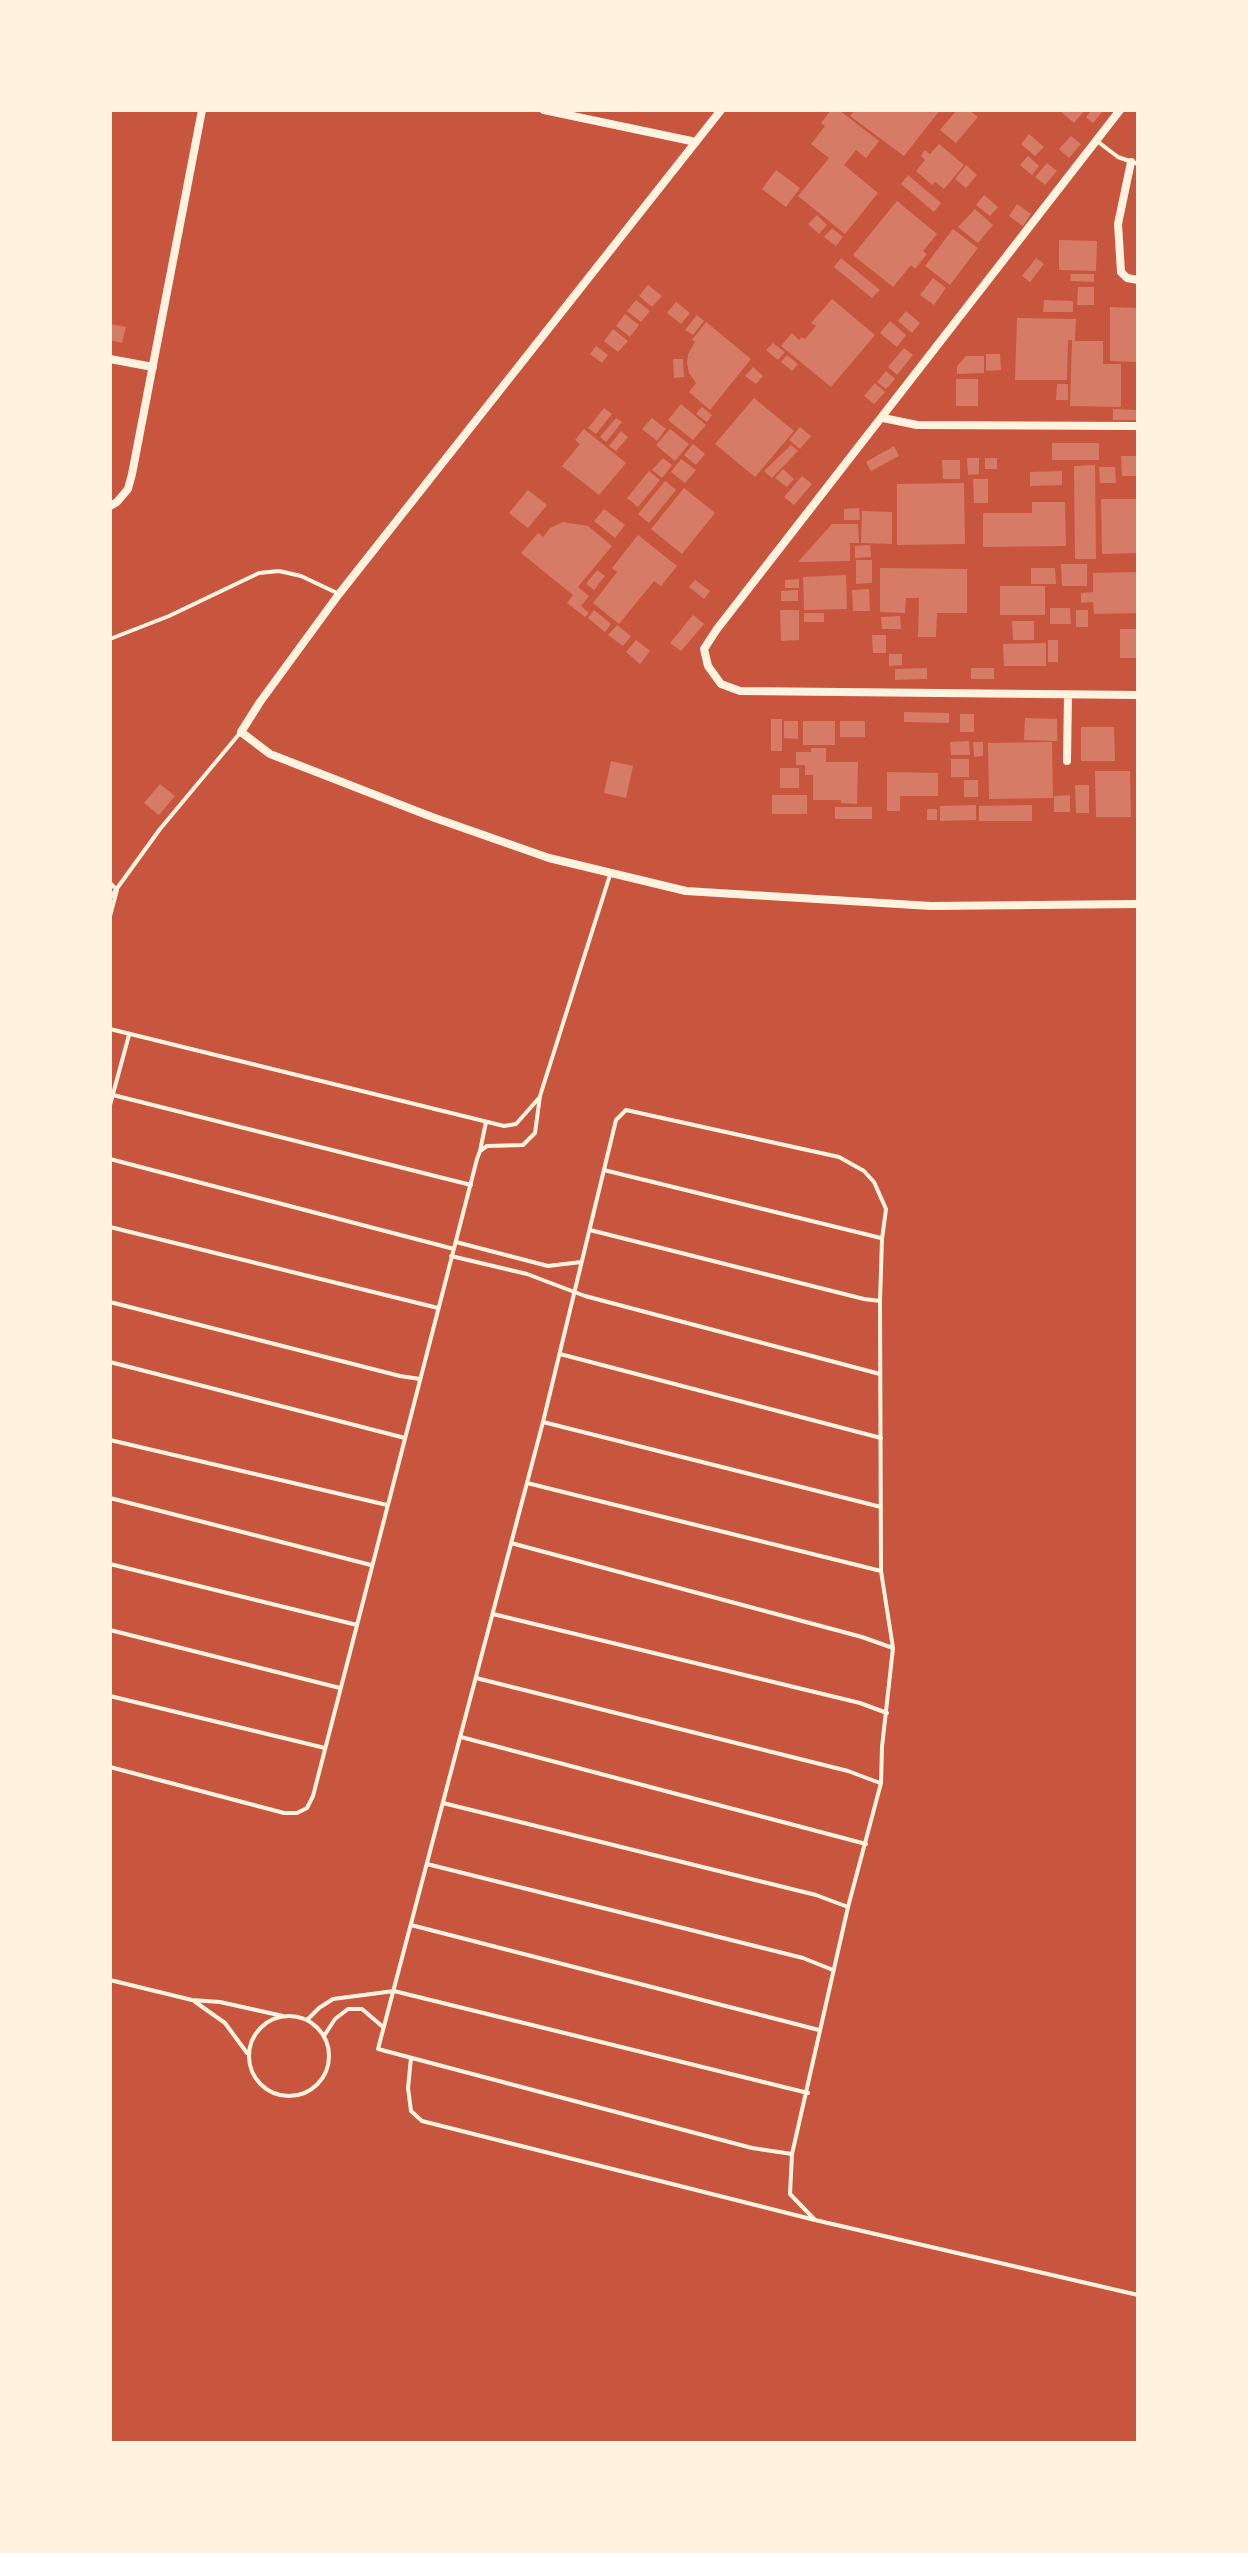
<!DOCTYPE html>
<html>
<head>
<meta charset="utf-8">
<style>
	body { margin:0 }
	#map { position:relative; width:1248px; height:2553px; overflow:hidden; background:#c8553d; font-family:Barlow,sans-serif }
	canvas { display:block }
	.frame { position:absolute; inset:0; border:112px solid #fff3e0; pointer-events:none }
</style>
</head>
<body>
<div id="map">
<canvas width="1248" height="2553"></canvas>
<div class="frame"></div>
</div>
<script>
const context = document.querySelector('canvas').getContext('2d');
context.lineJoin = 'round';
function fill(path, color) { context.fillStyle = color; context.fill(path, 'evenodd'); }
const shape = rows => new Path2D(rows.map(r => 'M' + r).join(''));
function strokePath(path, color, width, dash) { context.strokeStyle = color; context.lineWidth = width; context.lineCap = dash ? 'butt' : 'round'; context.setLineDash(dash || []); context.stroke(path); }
fill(shape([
	[831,110,839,110,879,141,866,158,856,150,844,165,878,193,845,234,798,196,829,158,811,144,825,126,821,123],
	[855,110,940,110,904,156,850,116],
	[957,110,969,110,978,117,956,143,940,130],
	[1059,110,1085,110,1074,123],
	[1092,110,1102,112,1093,123,1086,117],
	[1029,134,1044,147,1035,156,1021,144],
	[1071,136,1081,144,1069,158,1059,149],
	[939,144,964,165,944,189,935,182,932,185,916,171,925,160,921,156,925,150,930,154],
	[1028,156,1039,166,1032,175,1020,165],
	[1047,163,1057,171,1045,185,1035,177],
	[966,165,977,175,966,188,955,179],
	[776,170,800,188,786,207,762,189],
	[908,175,941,203,934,212,901,184],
	[984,195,998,207,990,216,976,205],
	[897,201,937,234,923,251,927,254,915,269,911,265,893,287,853,255],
	[1017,204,1031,214,1023,226,1009,216],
	[975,209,993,225,978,243,958,227],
	[817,215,827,225,819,234,808,224],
	[832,228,843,237,836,246,824,237],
	[953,229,978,248,950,285,925,266],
	[1059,240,1097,241,1096,271,1059,270],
	[841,258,880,290,872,298,834,267],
	[1036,258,1044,264,1030,282,1022,276],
	[1071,274,1094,274,1094,282,1070,281],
	[933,278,946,288,934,305,920,295],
	[648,285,662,296,652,307,639,296],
	[1078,287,1094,287,1094,305,1077,305],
	[832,299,875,335,831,387,781,346,792,333,799,340,802,337,805,339,816,326,811,323],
	[636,300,650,311,641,322,627,311],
	[1044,300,1073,301,1073,312,1043,312],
	[676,302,690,313,681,324,667,313],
	[1110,307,1138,308,1138,362,1110,361],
	[906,311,920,323,912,333,898,321],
	[625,314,639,325,630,337,616,326],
	[697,315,704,321,693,335,685,330],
	[1017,318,1076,319,1075,341,1103,341,1103,364,1121,364,1121,407,1070,406,1072,340,1068,340,1067,380,1015,380],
	[890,321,906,335,897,347,880,333],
	[706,322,751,359,710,410,689,392,696,383,689,373,687,363,688,354,695,342,692,340],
	[110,324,126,327,122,343,110,340],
	[613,329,628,341,618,352,604,341],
	[773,343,785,352,778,360,766,350],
	[596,346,608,355,602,363,590,354],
	[904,348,913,355,897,375,888,367],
	[986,354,1000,354,1001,370,986,371],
	[787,355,798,364,792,371,781,362],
	[966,356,984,356,984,373,957,374,957,366],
	[673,359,683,359,684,377,674,378],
	[753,367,763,376,756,384,745,376],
	[886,371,895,379,886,389,877,382],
	[956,379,978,379,978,406,956,406],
	[875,383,885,392,874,404,864,396],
	[1057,384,1068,384,1068,400,1056,400],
	[754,398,794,431,755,477,715,444],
	[681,404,706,425,693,440,668,420],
	[702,407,712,415,707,422,696,414],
	[604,408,612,414,596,434,588,428],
	[1113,409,1138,410,1138,420,1113,420],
	[616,418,622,422,606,442,600,437],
	[652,418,666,429,657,441,642,429],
	[800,427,811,436,800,449,789,440],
	[584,429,626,463,599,495,562,466,580,444,575,440],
	[670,429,689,444,675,461,656,445],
	[621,431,628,437,616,451,609,446],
	[1052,443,1099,443,1099,460,1052,460],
	[693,444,705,454,696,465,684,455],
	[791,445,798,451,772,478,764,471],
	[894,446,899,456,871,471,866,462],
	[1121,456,1138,456,1138,476,1122,476],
	[663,458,672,465,662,478,652,470],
	[967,458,979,458,979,474,968,475],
	[985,458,997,458,997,469,985,469],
	[681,459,696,470,685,483,671,472],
	[942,460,960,460,960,479,943,479],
	[1095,465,1096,559,1075,559,1074,466],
	[1099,467,1115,467,1116,483,1100,483],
	[783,469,794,479,787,487,775,478],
	[649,471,660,480,638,507,627,498],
	[1062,471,1062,485,1030,486,1030,472],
	[802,476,812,484,794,505,784,497],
	[973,479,988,479,988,503,974,503],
	[665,481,676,490,649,523,638,514],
	[964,483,965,544,897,545,897,484],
	[684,488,715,513,682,554,651,529],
	[528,490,547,505,528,528,509,513],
	[1101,499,1138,499,1138,553,1102,554],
	[1032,502,1065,502,1066,546,983,547,983,513,1032,513],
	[859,508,860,520,844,520,844,509],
	[604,509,625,525,615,538,594,521],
	[862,511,892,512,892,544,861,543],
	[563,522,588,526,612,546,578,587,589,596,581,606,589,613,585,617,567,603,573,595,521,553,538,533,543,537,550,528],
	[832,524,858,524,859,543,850,543,850,561,798,562],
	[638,535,677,566,661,586,654,581,619,624,593,603,617,572,612,568],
	[870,545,871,557,855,558,855,546],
	[856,560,872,560,872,583,856,584],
	[1061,564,1087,564,1087,586,1062,586],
	[880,568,967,569,967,613,937,613,936,637,918,637,919,598,906,598,905,613,880,612],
	[1031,568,1055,568,1056,584,1031,584],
	[597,570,605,576,594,590,586,584],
	[1138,572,1138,613,1094,614,1093,602,1081,603,1081,593,1093,592,1093,573],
	[846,575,847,609,804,610,803,577],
	[799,579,799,588,785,588,785,580],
	[695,580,710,591,704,599,689,587],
	[1000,586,1045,586,1045,615,1000,615],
	[869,589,870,611,853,611,852,590],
	[798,590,798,601,781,601,781,591],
	[1050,608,1070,608,1071,624,1050,624],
	[594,610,611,624,605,632,588,618],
	[780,610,799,610,799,640,781,641],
	[1076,610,1088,610,1088,627,1076,627],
	[804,613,824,613,824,622,804,622],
	[693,615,704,624,681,651,670,643],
	[900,616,901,629,882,629,881,617],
	[1012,621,1034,621,1034,640,1013,640],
	[617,625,631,636,623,646,608,635],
	[1120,629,1138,629,1138,658,1120,658],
	[872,635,886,635,886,653,873,653],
	[636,640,650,651,640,664,626,652],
	[1048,640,1058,640,1058,662,1048,662],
	[1046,643,1046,666,1004,666,1003,644],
	[889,654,902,654,902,665,889,666],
	[927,668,927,679,895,680,895,669],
	[971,668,994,668,994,679,971,679],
	[904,712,949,713,949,723,904,722],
	[960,714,974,714,974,732,960,732],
	[1025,718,1057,719,1057,741,1024,740],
	[771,719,782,719,782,751,771,751],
	[784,721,798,721,798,739,784,738],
	[803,721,835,721,835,745,803,745],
	[840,721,865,721,865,737,840,737],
	[1081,727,1114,727,1115,761,1081,761],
	[969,741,970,755,951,755,950,742],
	[973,742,983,742,983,756,974,757],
	[1052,742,1053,798,989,799,988,743],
	[811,748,826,748,826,762,858,762,857,804,841,803,841,800,813,800,813,775,805,775,805,765,796,765,796,752,811,752],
	[951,759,969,759,969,777,951,777],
	[611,761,633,766,626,798,604,793],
	[780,768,799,768,799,788,780,788],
	[1095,771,1130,771,1131,817,1096,817],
	[887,772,938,773,938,796,900,796,900,811,887,811],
	[964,780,978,780,978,797,964,797],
	[160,784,175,796,159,815,144,803],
	[1075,785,1089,785,1089,813,1076,813],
	[772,795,807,795,807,814,772,814],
	[1070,795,1070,812,1054,812,1054,796],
	[976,805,976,820,940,821,940,806],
	[1032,805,1032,821,979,821,979,806],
	[835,807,872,807,872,819,835,819],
	[927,809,937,809,937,820,927,820]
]), '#d67c66');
strokePath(shape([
	[1097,141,1118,157,1138,164],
	[110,639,169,616,259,573,279,571,301,576,337,593],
	[110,883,117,890,110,916],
	[110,898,160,829,240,733],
	[110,1029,504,1126,516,1124,539,1098],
	[113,1095,471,1185],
	[110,1105,129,1035],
	[480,1151,486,1122],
	[110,1159,454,1249],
	[604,1170,881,1238],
	[110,1227,438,1308],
	[590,1230,864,1299,880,1301],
	[456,1242,548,1266,581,1262],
	[451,1256,527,1274,585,1296,880,1374],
	[110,1302,400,1376,420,1379],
	[560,1354,881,1438],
	[110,1362,405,1438],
	[543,1422,881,1507],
	[110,1440,387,1505],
	[527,1483,881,1571],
	[110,1498,371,1565],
	[511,1543,862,1637,893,1648],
	[110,1564,357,1625],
	[493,1614,860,1703,887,1713],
	[110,1630,340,1688],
	[476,1678,848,1771,880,1783],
	[110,1696,325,1748],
	[461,1737,866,1844],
	[110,1767,284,1813,297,1813,307,1808,313,1796,477,1159,480,1151,487,1146,523,1145,535,1133,540,1096,610,875],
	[443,1803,816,1895,848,1907],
	[427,1864,803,1958,833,1970],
	[411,1925,819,2030],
	[110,1980,192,2000,220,2002,283,2016],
	[194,2001,225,2023,247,2053],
	'249 2056a40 40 0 1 1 80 0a40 40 0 1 1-80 0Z',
	[307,2020,319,2008,333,1999,394,1991,808,2093],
	[324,2036,335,2019,348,2009,362,2009,383,2027],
	[411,2058,408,2088,411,2111,422,2121,815,2220,1138,2295],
	[792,2154,752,2148,378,2049,543,1422,616,1120,626,1110,839,1157,864,1171,874,1182,886,1209,882,1239,880,1301,881,1571,893,1648,882,1747,881,1783,848,1907,792,2154,790,2194,815,2220]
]), '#fff3e0', 4);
strokePath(shape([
	[544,110,696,142],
	[721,110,339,594,260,702,241,732,270,754,432,817,549,858,686,891,931,906,1138,904],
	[1120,110,717,629,704,649,708,666,721,684,740,691,1138,695],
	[1131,162,1118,224,1121,272,1127,278,1138,280],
	[110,359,153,367],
	[883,418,917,425,1138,426],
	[110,506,117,502,128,489,132,474,202,110],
	[1067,761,1068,695]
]), '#fff3e0', 8);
</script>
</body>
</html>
